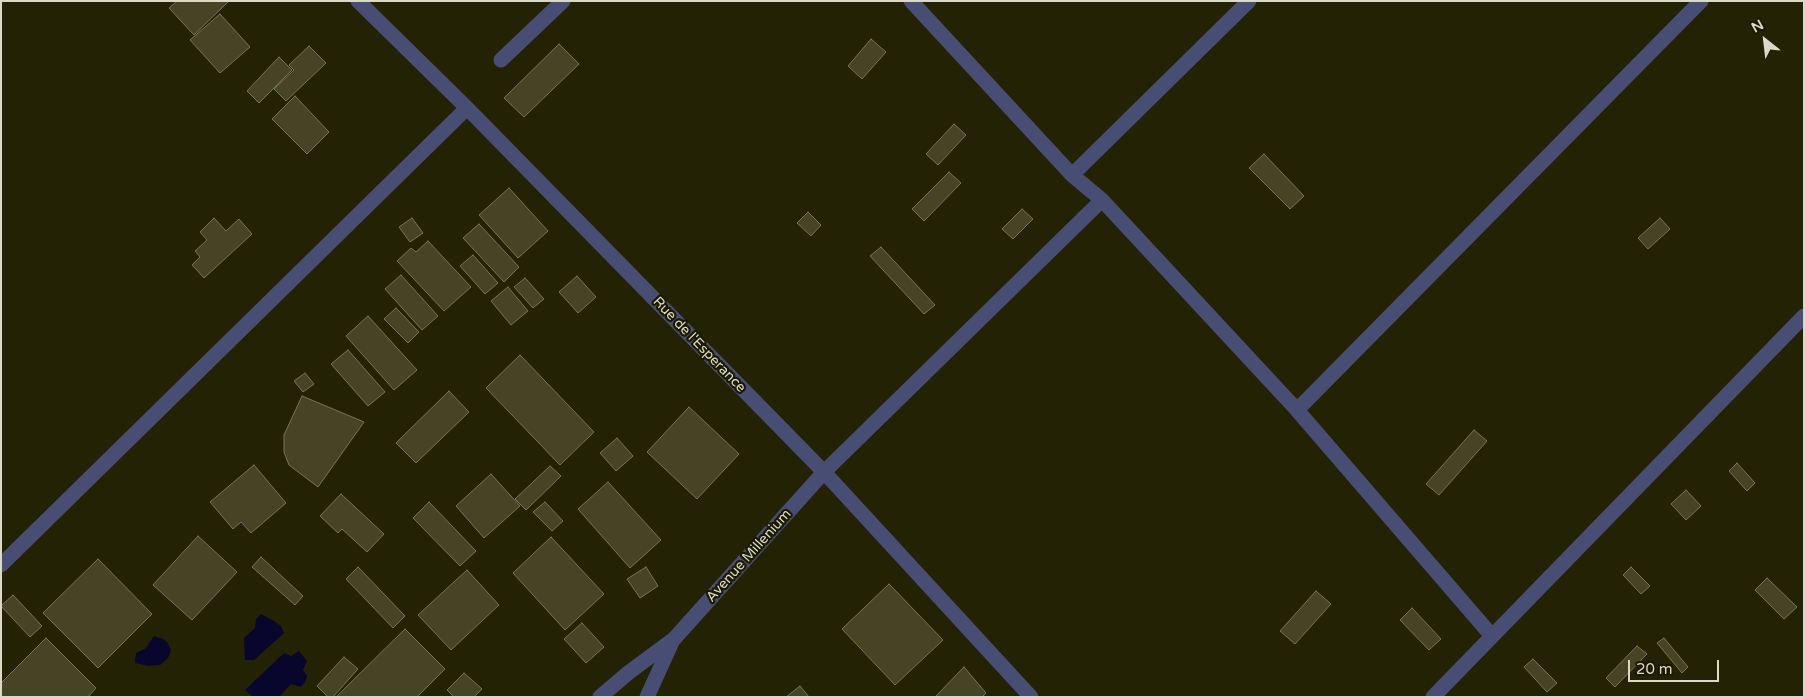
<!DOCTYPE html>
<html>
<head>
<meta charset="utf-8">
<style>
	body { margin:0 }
	#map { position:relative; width:1805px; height:698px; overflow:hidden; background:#242204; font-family:"Varela Round",sans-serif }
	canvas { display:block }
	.frame { position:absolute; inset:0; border:2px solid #dad9c8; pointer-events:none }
	.north { position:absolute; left:1740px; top:15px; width:50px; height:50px; -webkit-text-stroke:4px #1b1900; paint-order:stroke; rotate:331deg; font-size:14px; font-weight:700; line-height:20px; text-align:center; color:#dad9c8 }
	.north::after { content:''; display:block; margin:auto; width:18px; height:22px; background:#dad9c8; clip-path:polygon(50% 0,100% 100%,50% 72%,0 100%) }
	.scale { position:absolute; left:1628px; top:660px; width:91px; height:22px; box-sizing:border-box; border:2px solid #dad9c8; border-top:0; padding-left:6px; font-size:15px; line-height:18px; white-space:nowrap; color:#dad9c8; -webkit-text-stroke:4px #1b1900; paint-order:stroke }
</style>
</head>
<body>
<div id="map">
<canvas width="1805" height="698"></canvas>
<div class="frame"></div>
<div class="north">N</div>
<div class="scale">20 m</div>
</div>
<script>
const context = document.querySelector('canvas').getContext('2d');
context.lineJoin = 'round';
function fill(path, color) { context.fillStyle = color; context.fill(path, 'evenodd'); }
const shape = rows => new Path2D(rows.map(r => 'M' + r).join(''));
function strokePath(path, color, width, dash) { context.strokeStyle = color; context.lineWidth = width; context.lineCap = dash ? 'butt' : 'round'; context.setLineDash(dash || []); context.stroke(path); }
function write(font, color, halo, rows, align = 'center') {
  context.font = font + ' "Varela Round",sans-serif'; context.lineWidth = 4.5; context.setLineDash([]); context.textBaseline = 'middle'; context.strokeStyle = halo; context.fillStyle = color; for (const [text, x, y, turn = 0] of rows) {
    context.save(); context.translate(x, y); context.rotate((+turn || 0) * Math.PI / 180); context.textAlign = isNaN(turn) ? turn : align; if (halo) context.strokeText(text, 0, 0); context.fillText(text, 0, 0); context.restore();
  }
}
fill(shape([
	[261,614,274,621,281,626,284,633,254,660,245,660,244,638,255,628,256,619],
	[154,636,163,639,167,642,171,650,168,658,160,665,148,666,135,663,136,653,145,649],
	[299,651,307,661,303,670,307,676,305,682,301,687,291,684,279,697,253,697,245,690,284,653,291,656]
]), '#08062c');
const building = shape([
	[177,1,229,1,194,35,169,8,177,1],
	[220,14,250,47,220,73,190,40,220,14],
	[871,39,886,52,862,79,848,66,871,39],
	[559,44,579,64,524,117,504,98,559,44],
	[309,46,326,63,286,101,274,89,294,70,289,65,309,46],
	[279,57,292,70,259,103,247,91,279,57],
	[295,96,329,132,307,154,272,119,295,96],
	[954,124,966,135,938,165,926,154,954,124],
	[1264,154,1304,196,1290,209,1249,168,1264,154],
	[949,172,961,183,924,221,912,209,949,172],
	[509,188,548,231,518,258,479,215,509,188],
	[1022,209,1033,219,1013,239,1002,229,1022,209],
	[808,212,821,225,811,236,797,223,808,212],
	[214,218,226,231,239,219,252,234,204,278,192,265,200,257,195,251,207,240,200,232,214,218],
	[412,218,423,233,410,242,399,227,412,218],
	[1660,218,1670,229,1648,249,1638,238,1660,218],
	[479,224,519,267,504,282,463,238,479,224],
	[428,241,471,287,444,311,397,261,411,248,416,252,428,241],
	[881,247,935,305,924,314,870,256,881,247],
	[473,255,498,283,485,294,460,266,473,255],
	[401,275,438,316,422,330,385,289,401,275],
	[577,276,596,297,578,313,559,292,577,276],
	[525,278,544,299,533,308,514,287,525,278],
	[508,287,528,311,511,325,491,301,508,287],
	[396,308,419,332,408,343,384,319,396,308],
	[368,316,417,370,394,390,346,336,368,316],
	[348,350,385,392,368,406,331,364,348,350],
	[520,355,594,432,560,465,486,388,520,355],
	[305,373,314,384,303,392,294,381,305,373],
	[449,391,469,412,416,463,396,443,449,391],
	[302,396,364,422,318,487,289,465,284,452,284,435,302,396],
	[689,407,739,454,697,499,647,452,689,407],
	[1474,430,1487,441,1439,495,1426,484,1474,430],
	[617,438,633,456,616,471,600,453,617,438],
	[1737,463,1755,483,1747,491,1729,471,1737,463],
	[254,465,286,503,251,533,241,522,233,529,210,502,254,465],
	[550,466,561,476,526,510,515,499,550,466],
	[491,474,520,506,484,538,456,506,491,474],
	[608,482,661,540,630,568,578,509,608,482],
	[1686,490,1701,506,1686,520,1671,504,1686,490],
	[341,494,384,534,367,552,342,529,338,533,320,516,341,494],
	[429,502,476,551,460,566,413,518,429,502],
	[545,502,563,521,552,531,533,512,545,502],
	[198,536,237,572,192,620,153,585,198,536],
	[551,537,604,594,565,630,513,573,551,537],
	[261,557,303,596,295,605,252,567,261,557],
	[98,559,152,614,98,668,43,613,98,559],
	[358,567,405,616,393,628,346,579,358,567],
	[646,567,658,586,640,598,627,579,646,567],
	[1631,567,1650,586,1641,594,1623,575,1631,567],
	[467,570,499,605,451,650,418,615,467,570],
	[1767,578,1797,607,1784,619,1755,590,1767,578],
	[889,584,943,640,895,685,842,629,889,584],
	[1316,591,1331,604,1295,644,1280,631,1316,591],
	[13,595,42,626,30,637,1,606,13,595],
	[1412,608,1441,639,1429,650,1400,620,1412,608],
	[582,623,604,647,586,663,564,639,582,623],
	[405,629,445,669,417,697,336,697,405,629],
	[46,638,96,688,88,697,1,697,1,683,46,638],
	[1664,638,1688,667,1682,673,1657,643,1664,638],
	[1637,646,1647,654,1615,687,1606,678,1637,646],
	[344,657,358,669,333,697,328,697,317,686,344,657],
	[1533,659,1557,683,1547,692,1524,667,1533,659],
	[964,667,986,693,982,697,935,697,964,667],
	[464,673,482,689,474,697,454,697,447,690,464,673],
	[800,686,809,697,786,697,800,686]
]);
fill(building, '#474426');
strokePath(building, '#777555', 1);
strokePath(shape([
	[358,1,467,108,824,472,1031,697],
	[911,1,1072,175,1102,200,1297,410,1492,636],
	[501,60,563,1],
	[1072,175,1249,1],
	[1297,410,1701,1],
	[1,565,467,108],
	[600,697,628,673,674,639,824,472,1102,200],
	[647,697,673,640],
	[1433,697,1804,316]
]), '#484e73', 15);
write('14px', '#dad9c8', '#1b1900', [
	["Rue de l'Esperance",699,345,46],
	["Avenue Millenium",749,556,-48]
]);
</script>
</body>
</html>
